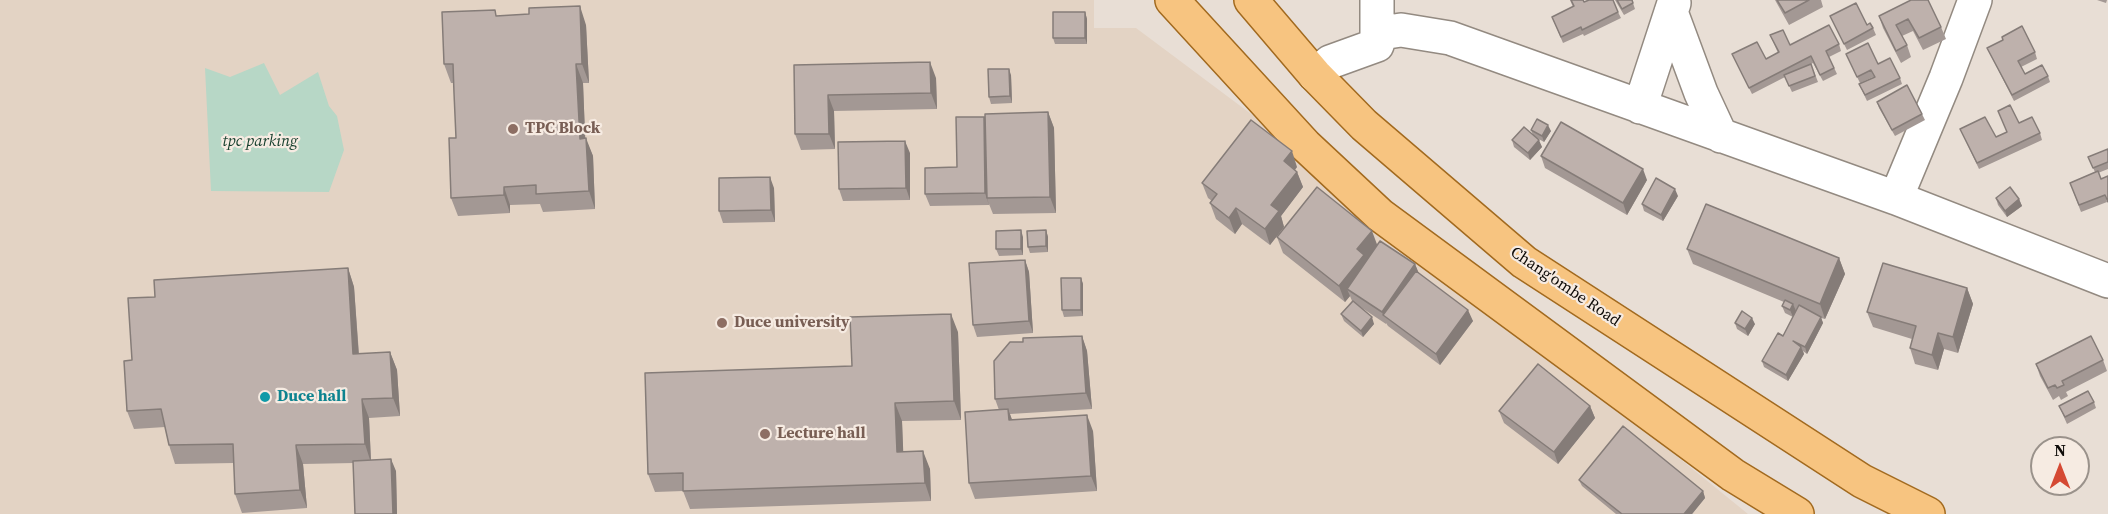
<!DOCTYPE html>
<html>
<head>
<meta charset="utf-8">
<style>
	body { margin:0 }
	#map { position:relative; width:2108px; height:514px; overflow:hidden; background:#e8ded5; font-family:"Source Serif 4",serif }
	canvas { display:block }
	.north { position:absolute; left:2030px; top:436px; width:60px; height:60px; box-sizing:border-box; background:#f6ebe2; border:2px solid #9a928b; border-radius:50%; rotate:0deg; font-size:16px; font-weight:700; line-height:24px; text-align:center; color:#0f0c09 }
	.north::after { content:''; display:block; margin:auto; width:21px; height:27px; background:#d54933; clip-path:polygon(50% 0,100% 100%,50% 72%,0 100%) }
</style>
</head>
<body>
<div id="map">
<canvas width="2108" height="514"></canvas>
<div class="north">N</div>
</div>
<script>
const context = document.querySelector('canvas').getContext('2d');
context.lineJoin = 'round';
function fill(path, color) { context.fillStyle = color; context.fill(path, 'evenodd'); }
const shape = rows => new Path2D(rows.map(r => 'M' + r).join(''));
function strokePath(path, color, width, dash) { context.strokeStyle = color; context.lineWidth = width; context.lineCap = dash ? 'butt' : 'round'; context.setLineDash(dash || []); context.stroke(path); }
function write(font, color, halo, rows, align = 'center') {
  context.font = font + ' "Source Serif 4",serif'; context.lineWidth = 4.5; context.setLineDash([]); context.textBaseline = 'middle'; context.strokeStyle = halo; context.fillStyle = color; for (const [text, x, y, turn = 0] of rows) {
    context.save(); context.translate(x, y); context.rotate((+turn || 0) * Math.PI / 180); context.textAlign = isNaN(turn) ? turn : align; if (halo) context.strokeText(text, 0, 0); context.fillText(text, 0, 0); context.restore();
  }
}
fill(shape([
	[0,0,1094,0,1094,28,1136,28,1306,155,1748,514,0,514]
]), '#e3d3c4');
fill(shape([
	[264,63,280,95,318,72,329,106,337,116,344,150,329,192,211,191,205,68,230,77]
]), '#b7d7c6');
const minor = shape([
	[1377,0,1377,45],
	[1671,12,1701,93,1721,136],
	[1315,75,1330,62,1377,45,1381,33,1401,30,1450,38,1896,198,2108,281],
	[1640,107,1674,3],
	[1896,198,1946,78,1975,0]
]);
const major = shape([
	[1172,0,1305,145,1380,215,1733,475,1797,514],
	[1251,0,1315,75,1364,125,1524,262,1862,481,1928,514]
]);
strokePath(minor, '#938a81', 36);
strokePath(major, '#a26a1f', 36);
strokePath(minor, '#fff', 33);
strokePath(major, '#f7c480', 33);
fill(shape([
	[1570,0,1583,0,1584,2,1618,12,1621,18,1584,36,1583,34,1563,43,1552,17,1573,7],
	[1615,0,1632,0,1635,9,1624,15],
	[1775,0,1821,0,1823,7,1789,25],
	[1911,0,1941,27,1946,39,1923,50,1913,31,1902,36,1907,45,1911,57,1901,63,1883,28,1879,16],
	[2097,0,2107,0,2106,3],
	[1085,12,1087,19,1087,44,1055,44,1053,38],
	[498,16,586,25,589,83,583,83,585,138,593,156,595,209,543,212,540,204,510,205,510,213,458,216,451,198,456,138,454,83,451,83,444,64],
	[1830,16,1867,25,1873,28,1876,35,1847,50],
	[1770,35,1790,45,1839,44,1841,51,1829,57,1837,74,1823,81,1813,63,1807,66,1811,64,1818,82,1792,92,1785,77,1752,94,1732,54,1766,59,1778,53],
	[2002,37,2035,52,2037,59,2021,67,2025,74,2048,76,2050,82,2014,101,1990,54,1987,48,2003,40],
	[1846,54,1878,64,1900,78,1902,84,1867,101,1859,84,1874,78,1873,77,1860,83],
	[794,65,936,78,937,109,834,111,835,149,801,150,795,134],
	[1011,75,1012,103,991,104,989,97],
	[1877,102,1922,114,1925,120,1895,136,1879,108],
	[1998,111,2019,123,2040,133,2042,140,1979,169,1960,129,1996,137,2007,132],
	[1048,112,1054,128,1056,213,993,214,989,204,989,205,930,206,925,194,957,167,984,117],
	[1531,130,1551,131,1544,142,1537,138,1542,147,1530,160,1514,147,1512,140,1533,135],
	[2108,149,2108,169,2098,173,2107,202,2081,212,2070,183,2095,172,2088,157],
	[910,153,910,200,843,201,839,189],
	[1541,156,1647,180,1627,215,1545,168],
	[1297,167,1295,170,1297,172,1303,187,1281,216,1284,227,1270,245,1242,224,1235,234,1216,219,1210,203,1212,201,1208,198,1202,183],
	[774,188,775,222,723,223,719,211],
	[1678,196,1663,221,1644,211,1642,204],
	[1996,198,2019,199,2022,206,2007,217,1998,205],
	[1046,230,1048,237,1048,252,1030,253,1028,247],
	[1023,237,1023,255,999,256,996,249],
	[1277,237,1377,245,1415,264,1418,272,1473,321,1440,365,1388,326,1386,323,1386,324,1356,304,1374,324,1363,337,1344,321,1341,314,1352,301,1350,296,1345,302,1283,253],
	[1687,249,1839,258,1845,274,1825,319,1821,318,1823,323,1807,354,1803,351,1804,354,1788,381,1764,367,1762,361,1783,336,1793,317,1785,313,1782,306,1784,302,1693,264],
	[1025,260,1029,272,1033,333,977,337,973,325],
	[348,268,354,287,359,354,390,352,397,370,400,416,369,418,371,460,396,471,397,514,355,514,354,463,303,464,307,508,242,513,235,494,234,463,175,464,169,445,165,427,134,429,127,411,155,297],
	[1081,278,1083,284,1083,316,1064,317,1062,310],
	[1967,288,1973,304,1958,353,1944,349,1938,370,1915,364,1910,348,1912,339,1873,327,1867,312],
	[1735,323,1755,324,1748,336,1737,329],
	[958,332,961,420,902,421,903,452,930,469,931,501,690,509,683,491,655,492,648,474,852,366],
	[1082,336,1087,351,1092,409,1010,414,1012,420,1093,431,1097,491,975,499,969,483,999,410,995,399,1023,342],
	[2103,360,2107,371,2066,392,2068,396,2061,400,2059,396,2053,400,2040,376,2036,364],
	[2094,402,2096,408,2067,424,2059,406],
	[1590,406,1595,418,1558,464,1504,423,1499,411],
	[1579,480,1703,491,1705,498,1692,514,1616,514,1582,486]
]), '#a39894');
fill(shape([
	[580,6,586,25,589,83,582,64],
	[1085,12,1087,19,1087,44,1085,38],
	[930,62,936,78,937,109,931,93],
	[576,64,583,83,586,157,580,139],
	[1009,69,1011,75,1012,103,1010,96],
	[828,95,834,111,835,149,829,134],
	[1048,112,1054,128,1056,213,1050,197],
	[984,117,989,129,987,198,989,205,985,193],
	[1548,125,1551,131,1544,142,1542,136],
	[586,138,593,156,595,209,589,191],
	[1539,140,1542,147,1530,160,1528,153],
	[905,141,910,153,910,200,906,188],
	[1292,151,1297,167,1289,177,1284,161],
	[1643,169,1647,180,1627,215,1623,203],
	[1297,172,1303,187,1281,216,1284,227,1270,245,1265,229,1271,205],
	[770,177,774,188,775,222,771,210],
	[504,187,510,205,510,213,504,195],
	[1675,189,1678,196,1663,221,1661,215],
	[2019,199,2022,206,2007,217,2005,211],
	[1236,208,1242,224,1235,234,1229,218],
	[1021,230,1023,237,1023,255,1021,249],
	[1046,230,1048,237,1048,252,1046,246],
	[1372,231,1378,247,1347,289,1350,296,1345,302,1339,286,1357,249],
	[1839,258,1845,274,1825,319,1820,304],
	[1025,260,1029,272,1033,333,1029,321],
	[1415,264,1420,276,1383,315,1386,324,1382,312],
	[348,268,354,287,360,373,353,354],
	[1081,278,1083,284,1083,316,1081,310],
	[1967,288,1973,304,1958,353,1953,337],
	[1793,304,1796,311,1793,317,1790,310],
	[1468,310,1473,321,1440,365,1436,354],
	[951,314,958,332,961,420,954,401],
	[1372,317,1374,324,1363,337,1361,331],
	[1821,317,1823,323,1807,354,1805,347],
	[1752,318,1755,324,1748,336,1745,329],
	[1938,333,1944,349,1938,370,1932,355],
	[1082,336,1087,351,1092,409,1086,393],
	[1801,347,1804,354,1788,381,1786,375],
	[390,352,397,370,400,416,393,398],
	[362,399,369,418,371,463,365,444],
	[895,403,902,421,904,470,897,452],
	[1590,406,1595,418,1558,464,1554,452],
	[1008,409,1014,425,1009,420],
	[1087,415,1093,431,1097,491,1091,476],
	[296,445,303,464,307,508,300,490],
	[923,451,930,469,931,501,925,483],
	[391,459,396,471,397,514,393,514],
	[1703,491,1705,498,1692,514,1684,514]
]), '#857c78');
const building = shape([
	[1571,0,1583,0,1584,2,1589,0,1613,0,1618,12,1582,30,1581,27,1561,37,1552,17,1574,6,1571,0],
	[1617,0,1632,0,1633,3,1622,9,1617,0],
	[1777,0,1809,0,1785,13,1777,0],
	[1911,0,1928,0,1941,27,1919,38,1908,19,1896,25,1907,45,1896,51,1879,16,1911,0],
	[1856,3,1867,25,1870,23,1873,28,1844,44,1830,16,1856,3],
	[580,6,582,64,576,64,580,139,586,138,589,191,536,194,536,185,504,187,504,195,451,198,449,138,456,138,454,93,453,64,444,64,442,12,495,10,496,16,529,14,529,8,580,6],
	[1053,12,1085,12,1085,38,1053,38,1053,12],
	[1829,25,1839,44,1826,51,1834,68,1820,75,1811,56,1749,88,1732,54,1757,42,1766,59,1779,52,1770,35,1783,30,1790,45,1829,25],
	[2022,26,2035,52,2018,61,2025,74,2042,65,2048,76,2012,95,1987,48,2003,40,2002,37,2022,26],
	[1868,43,1878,64,1890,58,1900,78,1865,95,1859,84,1875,77,1871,70,1857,77,1846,54,1868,43],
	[930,62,931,93,828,95,829,134,795,134,794,65,930,62],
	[1811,64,1815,76,1789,86,1784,75,1811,64],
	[988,69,1009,69,1010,96,989,97,988,69],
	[1907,85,1922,114,1892,130,1877,102,1907,85],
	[2010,105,2019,123,2032,117,2040,133,1977,163,1960,129,1985,117,1996,137,2007,132,1998,111,2010,105],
	[1048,112,1050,197,987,198,985,114,1048,112],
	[956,117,984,117,985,193,925,194,925,168,957,167,956,117],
	[1537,119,1548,125,1542,136,1531,130,1537,119],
	[1251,120,1292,151,1284,161,1297,172,1271,205,1279,211,1265,229,1236,208,1229,218,1210,203,1217,194,1202,183,1251,120],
	[1561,122,1643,169,1623,203,1541,156,1561,122],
	[1524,127,1539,140,1528,153,1512,140,1524,127],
	[905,141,906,188,839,189,838,142,905,141],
	[2108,149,2108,162,2093,168,2088,157,2108,149],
	[2098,171,2101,179,2108,176,2108,202,2105,195,2079,205,2070,183,2098,171],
	[770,177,771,210,719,211,719,178,770,177],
	[1656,178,1675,189,1661,215,1642,204,1656,178],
	[1317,187,1372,231,1357,249,1364,255,1339,286,1277,237,1317,187],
	[2010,187,2019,199,2005,211,1996,198,2010,187],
	[1706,204,1839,258,1820,304,1687,249,1706,204],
	[1021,230,1021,249,996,249,996,231,1021,230],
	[1046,230,1046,246,1028,247,1027,231,1046,230],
	[1380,241,1415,264,1382,312,1347,289,1380,241],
	[1025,260,1029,321,973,325,969,263,1025,260],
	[1883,263,1967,288,1953,337,1938,333,1932,355,1910,348,1916,326,1867,312,1883,263],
	[348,268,353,354,390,352,393,398,362,399,365,444,296,445,300,490,235,494,233,444,169,445,161,409,127,411,124,361,132,360,128,298,155,297,154,280,348,268],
	[1416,271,1468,310,1436,354,1383,315,1416,271],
	[1061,278,1081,278,1081,310,1062,310,1061,278],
	[1785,300,1793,304,1790,310,1782,306,1785,300],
	[1353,301,1372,317,1361,331,1341,314,1353,301],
	[1799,305,1821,317,1805,347,1793,341,1801,347,1786,375,1762,361,1778,333,1783,336,1799,305],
	[1742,311,1752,318,1745,329,1735,323,1742,311],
	[951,314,954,401,895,403,897,452,923,451,925,483,683,491,683,473,648,474,645,373,852,366,850,317,951,314],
	[1082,336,1086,393,995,399,994,361,1010,342,1023,342,1023,338,1082,336],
	[2091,336,2103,360,2062,381,2064,385,2057,388,2055,385,2048,388,2036,364,2091,336],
	[1538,364,1590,406,1554,452,1499,411,1538,364],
	[2088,391,2094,402,2065,417,2059,406,2088,391],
	[1008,409,1009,420,1087,415,1091,476,969,483,965,412,1008,409],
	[1623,426,1703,491,1684,514,1622,514,1579,480,1623,426],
	[391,459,393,514,355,514,353,461,391,459]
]);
fill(building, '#beb1ac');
strokePath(building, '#857c78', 1.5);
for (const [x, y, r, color] of [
	[513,129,6,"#8d6e63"],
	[722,323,6,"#8d6e63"],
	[265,397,6,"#0f9aa8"],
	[765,434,6,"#8d6e63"]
]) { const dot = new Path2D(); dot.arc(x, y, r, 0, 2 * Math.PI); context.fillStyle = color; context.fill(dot); strokePath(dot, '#f6ebe2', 2); }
write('bold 16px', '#785e54', '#f6ebe2', [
	["TPC Block",525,129],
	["Duce university",734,323],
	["Lecture hall",777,434]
], 'left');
write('italic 16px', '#133d2b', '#f6ebe2', [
	["tpc parking",260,142]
]);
write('16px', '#0f0c09', '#f6ebe2', [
	["Chang'ombe Road",1565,287,34]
]);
write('bold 16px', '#0d838f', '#f6ebe2', [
	["Duce hall",277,397]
], 'left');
</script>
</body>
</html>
